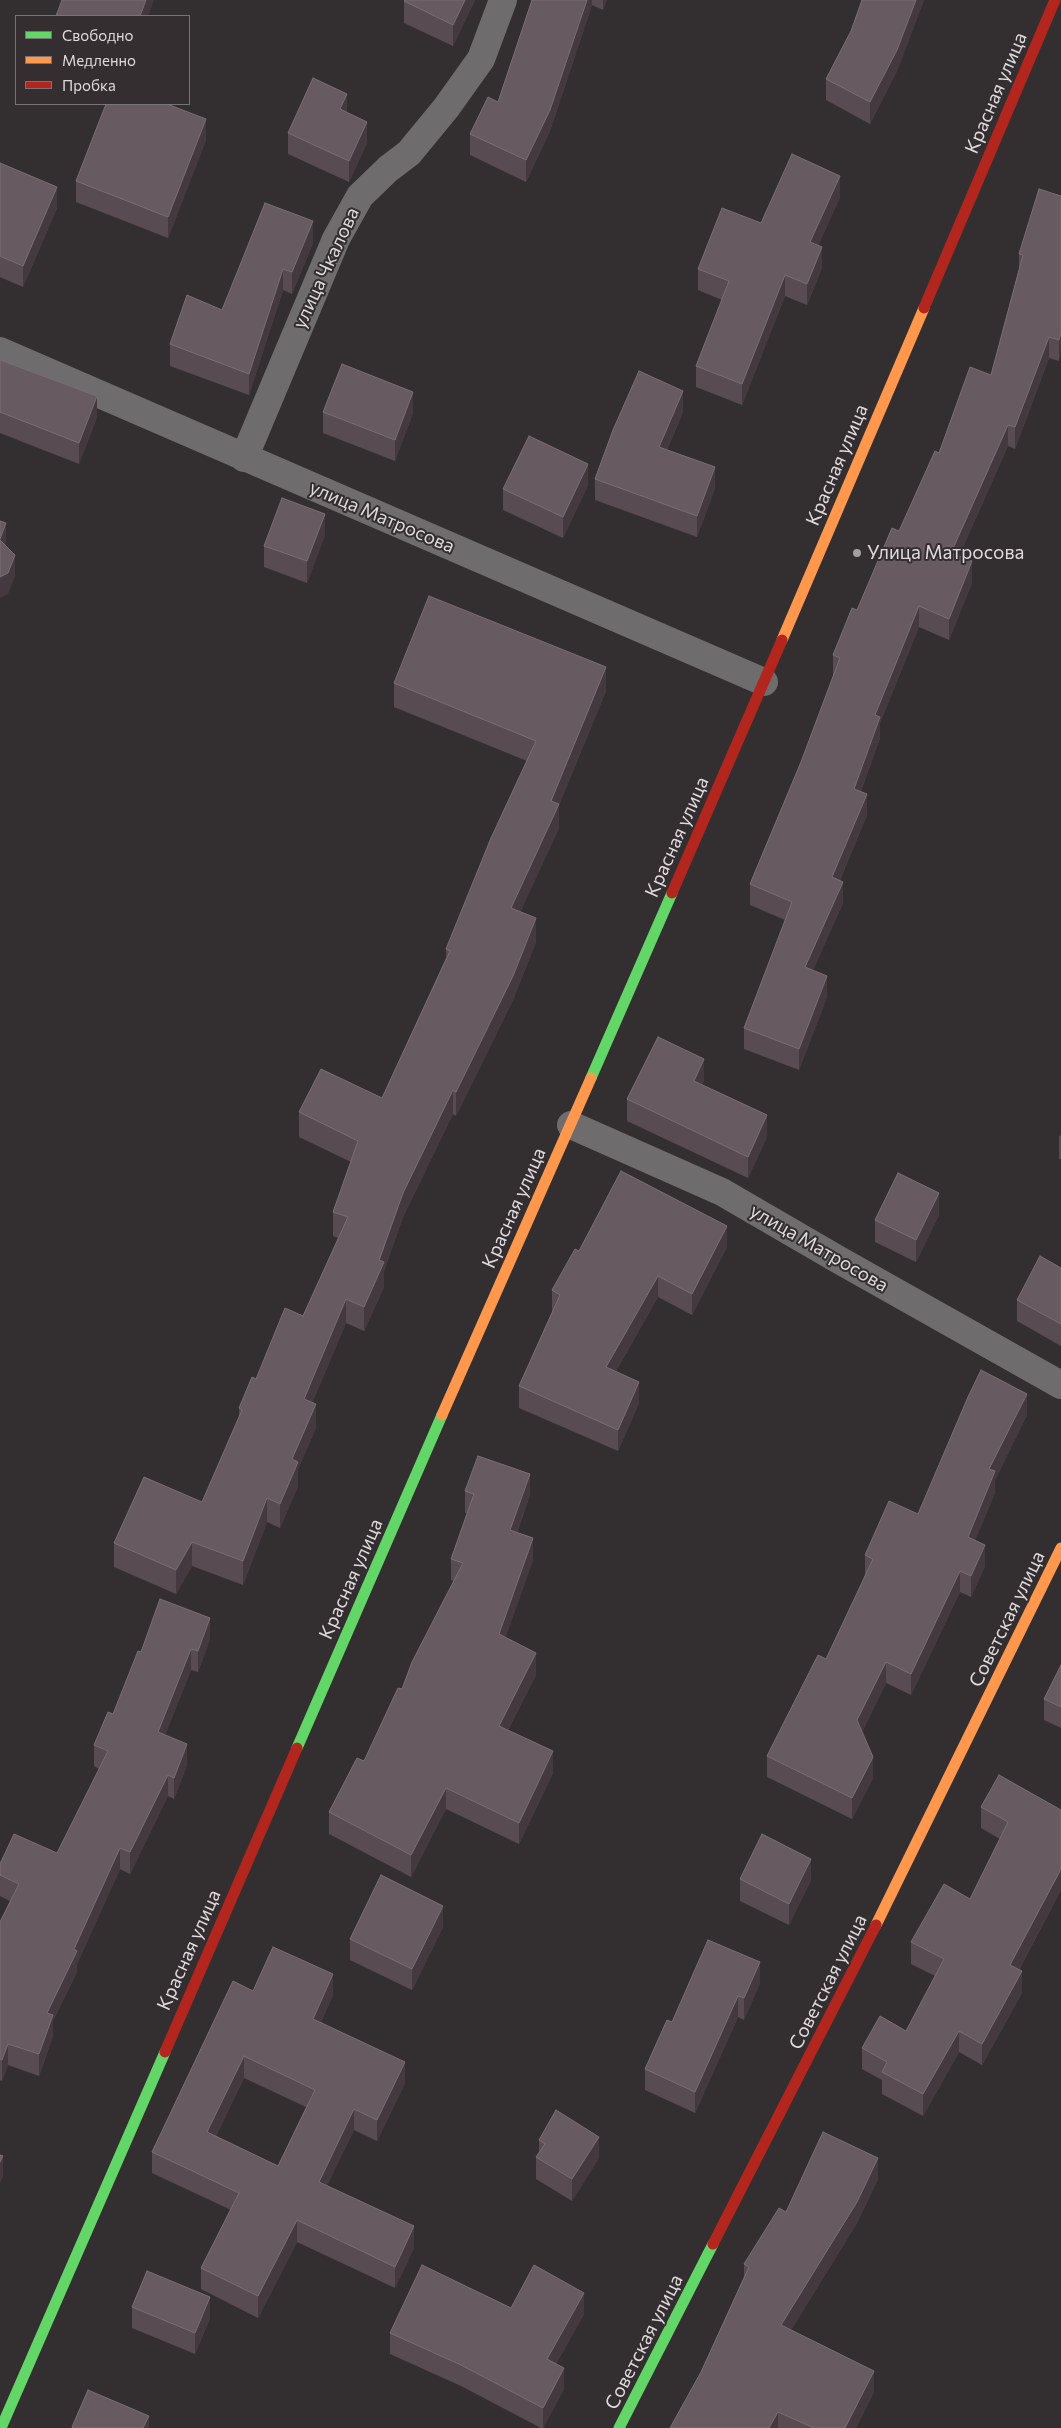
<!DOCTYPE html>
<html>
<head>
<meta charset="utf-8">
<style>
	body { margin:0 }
	#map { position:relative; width:1061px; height:2428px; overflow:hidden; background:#332f31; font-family:Commissioner,sans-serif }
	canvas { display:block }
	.legend { position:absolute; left:15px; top:15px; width:175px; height:90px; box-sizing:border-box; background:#342e31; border:1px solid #787376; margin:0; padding:6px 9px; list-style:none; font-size:15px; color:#dfdbdd }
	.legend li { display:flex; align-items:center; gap:10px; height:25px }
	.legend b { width:25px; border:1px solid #787376 }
</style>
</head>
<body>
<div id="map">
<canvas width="1061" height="2428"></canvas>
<ul class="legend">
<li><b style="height:6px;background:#63d668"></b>Свободно</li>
<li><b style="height:6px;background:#ff974d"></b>Медленно</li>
<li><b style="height:6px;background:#b3261e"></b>Пробка</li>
</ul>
</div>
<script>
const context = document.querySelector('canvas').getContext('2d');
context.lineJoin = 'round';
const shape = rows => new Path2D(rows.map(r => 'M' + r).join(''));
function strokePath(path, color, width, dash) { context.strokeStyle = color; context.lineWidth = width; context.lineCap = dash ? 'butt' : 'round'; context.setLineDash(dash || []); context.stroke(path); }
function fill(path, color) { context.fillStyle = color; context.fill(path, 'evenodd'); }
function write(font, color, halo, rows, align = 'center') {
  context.font = font + ' Commissioner,sans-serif'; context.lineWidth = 4; context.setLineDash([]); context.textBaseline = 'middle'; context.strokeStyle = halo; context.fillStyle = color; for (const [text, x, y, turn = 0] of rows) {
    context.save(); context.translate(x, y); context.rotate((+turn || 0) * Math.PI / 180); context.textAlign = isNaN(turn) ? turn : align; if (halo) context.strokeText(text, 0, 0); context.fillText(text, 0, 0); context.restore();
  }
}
strokePath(shape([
	[0,351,764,682],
	[244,458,336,239,360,196,388,169,409,153,446,108,481,59,503,0],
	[571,1125,722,1192,839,1260,1061,1385]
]), '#6e6c6d', 28);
strokePath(shape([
	[591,1078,672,893],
	[297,1748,442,1415],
	[1,2428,165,2052],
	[619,2428,713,2244]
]), '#63d668', 11);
strokePath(shape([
	[782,640,924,308],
	[442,1415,591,1078],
	[876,1925,1061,1548]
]), '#ff974d', 11);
strokePath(shape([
	[924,308,1055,0],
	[672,893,782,640],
	[165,2052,297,1748],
	[713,2244,876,1925]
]), '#b3261e', 11);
fill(shape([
	[405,0,475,0,453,46,404,23,404,1],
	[532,0,607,0,603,10,592,5,550,131,526,182,470,155,470,134,498,102],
	[862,0,924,0,897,71,870,124,826,100,826,79,851,31],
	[288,133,367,143,349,182,288,154],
	[206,140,168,238,76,202,76,181],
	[0,163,57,208,23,287,0,277],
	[1061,196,1059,361,1049,358,1015,449,1008,446,959,556,972,583,949,640,919,627,880,723,880,738,861,791,867,815,840,880,843,903,813,970,827,997,799,1070,744,1049,744,1028,785,920,750,905,750,884,801,762,833,676,833,655,899,531,939,453,991,375,1019,269,1019,254],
	[840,197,818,246,822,268,807,305,785,296,742,405,696,387,696,366,722,300,698,290,698,269,761,223],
	[313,243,292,294,283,290,249,395,170,366,170,344,222,310],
	[0,360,97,417,79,464,0,433],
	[323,412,413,413,395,461,323,433],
	[683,412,667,450,715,488,697,537,595,500,595,479],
	[588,485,563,538,503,510,503,489],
	[325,535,307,583,264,567,264,546],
	[394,683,606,691,559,805,559,828,520,912,536,942,513,1000,456,1116,453,1114,403,1217,384,1271,384,1287,364,1331,346,1323,312,1403,316,1428,298,1469,298,1486,280,1528,267,1522,243,1585,192,1566,176,1594,114,1567,114,1543,202,1502,239,1417,239,1408,256,1379,303,1316,338,1238,333,1236,333,1212,351,1162,299,1137,299,1112,382,1098,446,958,446,949,527,761,394,707],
	[704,1080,702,1085,767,1137,748,1178,627,1121,627,1099],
	[1061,1134,1061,1159,1059,1159,1059,1137],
	[939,1215,916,1262,875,1242,875,1220],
	[727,1247,692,1315,658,1297,616,1371,639,1403,618,1451,519,1408,519,1386,552,1312,552,1290,579,1251],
	[1061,1268,1061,1346,1017,1321,1017,1300],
	[1027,1415,995,1480,995,1493,975,1540,985,1566,971,1597,960,1592,911,1695,886,1683,862,1732,873,1778,852,1819,767,1777,767,1756,826,1659,865,1576,865,1555,918,1514],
	[465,1491,530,1495,517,1533,533,1560,505,1638,536,1675,508,1730,553,1773,519,1844,446,1809,411,1877,329,1834,329,1812,364,1761,402,1689,454,1581,451,1580,451,1559,467,1513,465,1513],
	[210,1639,198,1672,191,1670,165,1735,187,1765,174,1799,168,1796,130,1874,120,1869,77,1964,77,1972,53,2021,53,2036,39,2076,8,2065,2,2081,0,2080,0,1922,10,1901,0,1896,0,1875,57,1853,99,1769,94,1766,94,1745,113,1714,141,1652],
	[1061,1665,1061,1728,1044,1720,1044,1699],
	[981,1807,1061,1810,1061,1890,1019,1970,1022,1993,982,2065,959,2052,923,2116,882,2094,882,2080,862,2069,862,2048,906,2031,935,1976,911,1964,911,1942,970,1899,1000,1839,981,1828],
	[740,1879,811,1880,789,1925,740,1901],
	[443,1927,412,1990,350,1960,350,1939],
	[760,1983,744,2020,738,2017,695,2113,645,2090,645,2069,672,2022],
	[253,1991,333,1995,321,2022,405,2083,377,2141,354,2130,327,2185,414,2248,395,2288,297,2242,258,2318,201,2289,201,2268,231,2210,152,2173,152,2152],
	[244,2078,306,2107,278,2166,216,2136],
	[539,2140,599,2158,572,2201,536,2179,536,2157,539,2154],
	[878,2179,857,2223,791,2330,874,2392,856,2428,670,2428,701,2372,744,2277,744,2264,786,2212],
	[132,2307,210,2318,195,2354,132,2328],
	[511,2308,584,2314,556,2364,564,2389,543,2428,541,2428,461,2386,390,2354,390,2333]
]), '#584b52');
fill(shape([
	[146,0,154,0,148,16,140,16],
	[465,0,475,0,453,46,453,25],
	[587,0,592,0,592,5,550,131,526,182,526,160],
	[603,0,607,0,603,10],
	[916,0,924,0,897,71,870,124,870,102],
	[347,94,347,115,340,109],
	[206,119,206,140,168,238,168,217],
	[367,122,367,143,349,182,349,161],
	[840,176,840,197,810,264,810,242],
	[57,187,57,208,23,287,23,266],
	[313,221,313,243,292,294,292,272],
	[822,247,822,268,807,305,807,284],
	[283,269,283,290,249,395,249,374],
	[785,275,785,296,742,405,742,384],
	[1061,332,1061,353,1059,361,1059,340],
	[1049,337,1049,358,1015,449,1015,427],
	[683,391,683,412,659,468,659,447],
	[413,392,413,413,395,461,395,440],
	[97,396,97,417,79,464,79,443],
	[1008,425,1008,446,951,574,951,553],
	[588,464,588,485,563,538,563,517],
	[715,467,715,488,697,537,697,516],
	[325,514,325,535,307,583,307,561],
	[6,523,6,545,0,561,0,539],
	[15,555,15,576,8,594,0,598,0,577],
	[972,561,972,583,949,640,949,619],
	[919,606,919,627,880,723,880,738,854,810,854,789,875,715],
	[606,667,606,691,559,805,559,828,511,932,511,908,551,801],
	[867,794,867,815,832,898,832,877],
	[843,882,843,903,805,988,805,967],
	[536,918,536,942,513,1000,456,1116,456,1092],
	[827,976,827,997,799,1070,799,1049],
	[704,1059,704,1080,694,1102,694,1081],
	[453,1090,453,1114,403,1217,384,1271,384,1287,364,1331,364,1307,403,1193],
	[767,1115,767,1137,748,1178,748,1157],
	[939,1193,939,1215,916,1262,916,1240],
	[727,1226,727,1247,692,1315,692,1294],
	[658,1276,658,1297,606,1388,606,1367],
	[346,1299,346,1323,304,1423,304,1399],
	[639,1382,639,1403,618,1451,618,1430],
	[1027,1394,1027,1415,995,1480,995,1493,968,1558,968,1537,989,1469],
	[316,1404,316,1428,298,1469,298,1486,280,1528,280,1504,292,1459],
	[530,1474,530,1495,510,1552,510,1530],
	[267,1498,267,1522,243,1585,243,1561],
	[533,1538,533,1560,499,1656,499,1634],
	[192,1542,192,1566,176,1594,176,1570],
	[985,1545,985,1566,971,1597,971,1576],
	[960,1571,960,1592,911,1695,911,1674],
	[210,1618,210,1639,198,1672,198,1651],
	[191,1649,191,1670,158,1753,158,1732],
	[536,1653,536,1675,499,1747,499,1726],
	[886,1662,886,1683,857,1742,857,1720],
	[187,1744,187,1765,174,1799,174,1778],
	[553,1751,553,1773,519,1844,519,1823],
	[873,1757,873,1778,852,1819,852,1798],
	[168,1775,168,1796,130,1874,130,1852],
	[446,1788,446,1809,411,1877,411,1855],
	[120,1848,120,1869,77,1964,77,1972,53,2021,53,2036,39,2076,39,2054,47,2013,74,1949],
	[811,1859,811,1880,789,1925,789,1904],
	[1061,1869,1061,1890,1010,1986,1010,1965],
	[443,1906,443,1927,412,1990,412,1969],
	[760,1962,760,1983,744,2020,744,1998],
	[1022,1971,1022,1993,982,2065,982,2044],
	[333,1974,333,1995,313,2040,313,2019],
	[738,1996,738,2017,695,2113,695,2092],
	[959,2031,959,2052,923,2116,923,2094],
	[8,2044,8,2065,2,2081,2,2060],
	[244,2056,244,2078,207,2154,207,2132],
	[405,2062,405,2083,377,2141,377,2120],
	[354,2109,354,2130,319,2203,319,2182],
	[599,2137,599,2158,572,2201,572,2179],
	[3,2156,3,2177,0,2183,0,2162],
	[878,2158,878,2179,857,2223,781,2346,781,2325],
	[297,2220,297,2242,258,2318,258,2296],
	[414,2226,414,2248,395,2288,395,2267],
	[584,2293,584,2314,547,2380,547,2359],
	[210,2297,210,2318,195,2354,195,2333],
	[564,2368,564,2389,543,2428,543,2408],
	[874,2371,874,2392,856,2428,845,2428],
	[778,2412,778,2428,769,2428],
	[149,2416,149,2428,143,2428]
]), '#43393f');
const building = shape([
	[62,0,146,0,140,16,56,16,62,0],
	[405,0,465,0,453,25,404,1,405,0],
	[532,0,587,0,550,110,526,160,470,134,488,97,498,102,532,0],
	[862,0,916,0,897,50,870,102,826,79,851,31,862,0],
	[313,78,347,94,340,109,367,122,349,161,288,133,313,78],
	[106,104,167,104,206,119,168,217,76,181,106,104],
	[792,154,840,176,810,242,822,247,807,284,785,275,742,384,696,366,729,281,698,269,722,208,761,223,792,154],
	[0,163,57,187,23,266,0,256,0,163],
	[1039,189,1061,196,1061,332,1059,340,1049,337,1015,427,1008,425,951,553,972,561,949,619,919,606,875,715,880,717,854,789,867,794,832,877,843,882,805,967,827,976,799,1049,744,1028,792,902,750,884,801,762,840,658,833,655,852,608,857,610,892,528,899,531,935,451,939,453,970,367,991,375,1023,255,1019,254,1039,189],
	[265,203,313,221,292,272,283,269,249,374,170,344,187,295,222,310,265,203],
	[0,360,97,396,79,443,0,412,0,360],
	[342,364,413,392,395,440,323,412,342,364],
	[639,371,683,391,659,447,715,467,697,516,595,479,613,430,639,371],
	[529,436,588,464,563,517,503,489,529,436],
	[282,498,325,514,307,561,264,546,282,498],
	[0,521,6,523,0,539,0,521],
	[0,540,15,555,8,573,0,577,0,540],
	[429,596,606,667,551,801,559,804,511,908,536,918,513,976,456,1092,453,1090,403,1193,379,1260,384,1262,364,1307,346,1299,304,1399,316,1404,292,1459,298,1462,280,1504,267,1498,243,1561,192,1542,176,1570,114,1543,144,1477,202,1502,242,1410,239,1408,252,1377,256,1379,285,1308,303,1316,348,1217,333,1212,358,1141,299,1112,321,1069,382,1098,450,951,446,949,491,838,536,741,394,683,429,596],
	[658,1037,704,1059,694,1081,767,1115,748,1157,627,1099,658,1037],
	[621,1171,727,1226,692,1294,658,1276,606,1367,639,1382,618,1430,519,1386,560,1295,552,1290,575,1249,579,1251,621,1171],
	[898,1173,939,1193,916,1240,875,1220,898,1173],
	[1040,1256,1061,1268,1061,1324,1017,1300,1040,1256],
	[981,1370,1027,1394,989,1469,995,1471,968,1537,985,1545,971,1576,960,1571,911,1674,886,1662,857,1720,873,1757,852,1798,767,1756,818,1655,826,1659,873,1559,865,1555,889,1501,918,1514,968,1397,981,1370],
	[478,1456,530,1474,510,1530,533,1538,499,1634,536,1653,499,1726,553,1751,519,1823,446,1788,411,1855,329,1812,357,1758,364,1761,398,1688,402,1689,412,1662,463,1563,451,1559,474,1494,465,1491,478,1456],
	[160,1599,210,1618,198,1651,191,1649,158,1732,187,1744,174,1778,168,1775,130,1852,120,1848,74,1949,77,1951,47,2013,53,2015,39,2054,8,2044,2,2060,0,2059,0,1922,19,1884,0,1875,0,1864,14,1834,57,1853,108,1751,94,1745,108,1712,113,1714,138,1651,141,1652,160,1599],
	[1061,1665,1061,1707,1044,1699,1061,1665],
	[999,1775,1061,1810,1061,1869,1010,1965,1022,1971,982,2044,959,2031,923,2094,882,2072,887,2062,862,2048,880,2016,906,2031,944,1959,911,1942,944,1884,970,1899,1008,1822,981,1807,999,1775],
	[762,1834,811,1859,789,1904,740,1879,762,1834],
	[381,1875,443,1906,412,1969,350,1939,381,1875],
	[708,1940,760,1962,744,1998,738,1996,695,2092,645,2069,667,2020,672,2022,708,1940],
	[273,1947,333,1974,313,2019,405,2062,377,2120,354,2109,319,2182,414,2226,395,2267,297,2220,258,2296,201,2268,239,2193,152,2152,233,1981,253,1991,273,1947],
	[244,2056,315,2090,278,2166,207,2132,244,2056],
	[556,2110,599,2137,572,2179,536,2157,545,2144,539,2140,556,2110],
	[823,2132,878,2158,857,2202,781,2325,874,2371,845,2428,814,2428,778,2412,769,2428,670,2428,701,2372,749,2267,744,2264,779,2208,786,2212,823,2132],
	[0,2155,3,2156,0,2162,0,2155],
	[422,2265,511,2308,534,2265,584,2293,547,2359,564,2368,543,2408,461,2365,390,2333,422,2265],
	[147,2271,210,2297,195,2333,132,2307,147,2271],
	[88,2390,149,2416,143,2428,74,2428,72,2427,88,2390]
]);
fill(building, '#675a61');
strokePath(building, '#7a6e75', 1);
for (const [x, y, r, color] of [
	[857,553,5,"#a39fa1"]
]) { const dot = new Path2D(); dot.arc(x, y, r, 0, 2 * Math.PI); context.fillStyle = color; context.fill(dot); strokePath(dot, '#342e31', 2); }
write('19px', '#dfdbdd', '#342e31', [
	["Красная улица",996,93,-67],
	["улица Чкалова",326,268,-65],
	["Красная улица",837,465,-67],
	["улица Матросова",382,517,23],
	["Красная улица",677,837,-66],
	["Красная улица",514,1208,-66],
	["улица Матросова",819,1248,30],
	["Красная улица",351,1579,-66],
	["Советская улица",1007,1619,-64],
	["Красная улица",189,1950,-66],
	["Советская улица",828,1982,-63],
	["Советская улица",644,2342,-63]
]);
write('19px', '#dfdbdd', '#342e31', [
	["Улица Матросова",867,553]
], 'left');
</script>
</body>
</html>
